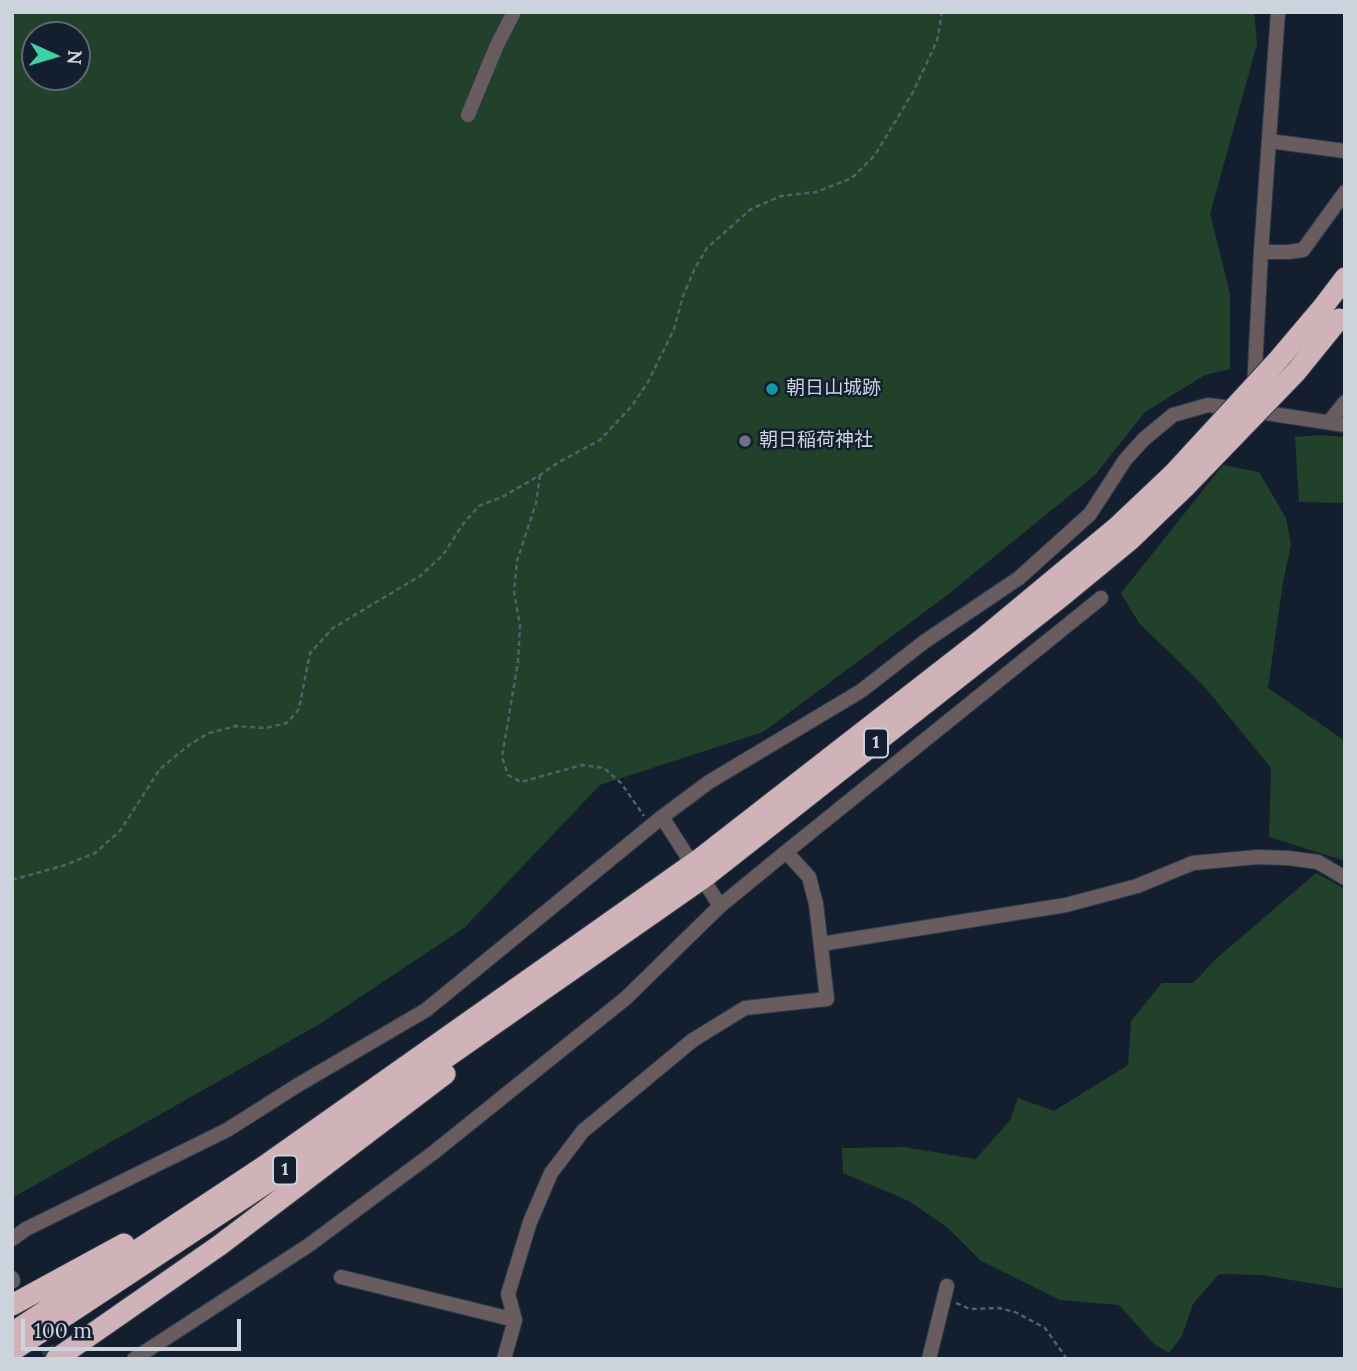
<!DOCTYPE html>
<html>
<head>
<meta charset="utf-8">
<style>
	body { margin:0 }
	#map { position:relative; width:1357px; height:1371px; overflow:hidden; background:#131f2e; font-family:Lora,serif }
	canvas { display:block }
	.frame { position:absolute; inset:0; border:14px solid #cbd3dd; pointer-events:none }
	.north { position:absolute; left:21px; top:21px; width:70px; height:70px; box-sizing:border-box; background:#131f2e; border:2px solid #5d6774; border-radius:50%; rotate:94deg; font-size:19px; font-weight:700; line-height:28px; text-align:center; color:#cbd3dd }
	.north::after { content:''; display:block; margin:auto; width:24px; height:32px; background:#3ad4a4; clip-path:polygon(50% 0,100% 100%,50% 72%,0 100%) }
	.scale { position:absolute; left:21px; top:1319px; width:220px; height:32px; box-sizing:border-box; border:4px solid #cbd3dd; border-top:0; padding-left:9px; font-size:21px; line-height:24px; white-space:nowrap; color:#cbd3dd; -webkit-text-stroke:5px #131f2e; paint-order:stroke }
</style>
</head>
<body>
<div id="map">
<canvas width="1357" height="1371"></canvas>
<div class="frame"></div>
<div class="north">N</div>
<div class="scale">100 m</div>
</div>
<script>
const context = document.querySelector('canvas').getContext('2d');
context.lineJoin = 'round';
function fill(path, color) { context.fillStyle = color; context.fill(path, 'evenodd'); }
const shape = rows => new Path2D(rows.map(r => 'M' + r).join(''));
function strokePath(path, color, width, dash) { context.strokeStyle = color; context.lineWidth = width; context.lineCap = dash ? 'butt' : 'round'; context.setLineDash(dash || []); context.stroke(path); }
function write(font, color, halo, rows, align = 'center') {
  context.font = font + ' Lora,"Noto Sans JP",serif'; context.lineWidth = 5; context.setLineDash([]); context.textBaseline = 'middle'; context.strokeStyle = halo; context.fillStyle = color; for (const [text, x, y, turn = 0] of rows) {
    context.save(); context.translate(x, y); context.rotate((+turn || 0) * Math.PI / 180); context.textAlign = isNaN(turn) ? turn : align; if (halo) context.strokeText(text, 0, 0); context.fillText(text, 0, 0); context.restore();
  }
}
fill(shape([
	[12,12,1254,12,1257,44,1210,214,1230,294,1230,369,1205,375,1145,412,1096,474,946,596,763,732,600,785,464,928,318,1025,12,1198],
	[35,35,77,35,77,77,35,77],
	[1319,435,1345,437,1345,503,1299,502,1295,437],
	[1223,465,1259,472,1286,518,1291,545,1283,582,1268,688,1345,741,1345,861,1269,837,1271,768,1204,686,1139,623,1121,593],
	[1316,873,1345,889,1345,1289,1261,1275,1219,1274,1193,1304,1182,1336,1169,1353,1154,1344,1119,1305,1060,1300,981,1261,948,1228,909,1201,843,1173,842,1148,904,1147,976,1159,1010,1120,1018,1098,1054,1111,1128,1065,1131,1021,1162,983,1193,983,1217,958]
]), '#22412a');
strokePath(shape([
	[19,1291,53,1359]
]), '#2f3a48', 14, [14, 7]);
const minor = shape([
	[468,115,497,45,514,12],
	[1269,141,1345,151],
	[1261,252,1288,252,1303,250,1345,192],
	[1253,411,1345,425],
	[1329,422,1345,402],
	[786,852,1101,598],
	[821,944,1066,905,1137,886,1193,863,1257,857,1288,858,1318,862,1345,878],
	[12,1239,26,1229,227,1130,298,1085,426,1010,662,817],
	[341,1277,515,1320],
	[12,1278,13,1281],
	[134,1359,309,1245,433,1153,626,998,720,906,786,852,809,877,816,904,827,999,745,1008,693,1040,583,1131,551,1173,530,1222,508,1294,515,1320,504,1359],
	[929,1359,947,1286]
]);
const tertiary = shape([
	[1254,388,1261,252,1278,12],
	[687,856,662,817,709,782,861,691,924,642,1019,578,1090,514,1125,460,1144,439,1173,415,1208,405,1239,409],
	[708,887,720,906]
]);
const motorway = shape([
	[1323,307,1345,278],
	[12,1305,124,1244],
	[12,1333,263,1167,701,858,981,640,1117,527,1174,473],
	[12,1351,271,1180,706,876,1062,596,1130,540,1185,487],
	[56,1359,220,1245,445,1074]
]);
strokePath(minor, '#303c4a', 16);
strokePath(tertiary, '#303c4a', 16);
strokePath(motorway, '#303c4a', 23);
strokePath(shape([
	[540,475,536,503,517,561,514,592,520,625,518,662,502,757,508,775,521,782,582,765,604,768,621,783,644,816],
	[12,880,65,865,95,853,120,831,160,769,189,745,209,733,236,726,266,728,287,723,299,709,310,653,333,628,420,576,443,555,463,524,479,506,504,496,540,475,559,462,600,440,631,407,648,382,674,329,683,296,695,268,707,248,751,209,781,196,816,192,852,178,875,155,913,92,937,41,942,12],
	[956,1303,970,1309,999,1308,1015,1312,1045,1328,1067,1359]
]), '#545f6c', 2.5, [5, 3.5]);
strokePath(minor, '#685c5f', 14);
strokePath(tertiary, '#685c5f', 14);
strokePath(motorway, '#d0b3b9', 21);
const motorwayBridge = shape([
	[1174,473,1279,359,1323,307],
	[1185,487,1296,372,1339,319]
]);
strokePath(motorwayBridge, '#303c4a', 23, []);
strokePath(motorwayBridge, '#d0b3b9', 21);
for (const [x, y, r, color] of [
	[772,389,7,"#0f9aa8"],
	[745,441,7,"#6b7280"]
]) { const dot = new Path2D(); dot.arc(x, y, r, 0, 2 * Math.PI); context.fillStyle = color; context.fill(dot); strokePath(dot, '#131f2e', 2.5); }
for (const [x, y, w] of [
	[876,743,24],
	[285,1170,24]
]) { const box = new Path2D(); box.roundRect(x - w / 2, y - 14.5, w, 29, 5); context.fillStyle = '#131f2e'; context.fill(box); strokePath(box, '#cbd3dd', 2); }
write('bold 18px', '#cbd3dd', null, [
	["1",876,743],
	["1",285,1170]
]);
write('19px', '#cbd3dd', '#131f2e', [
	["朝日山城跡",786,389],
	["朝日稲荷神社",759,441]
], 'left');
</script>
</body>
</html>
